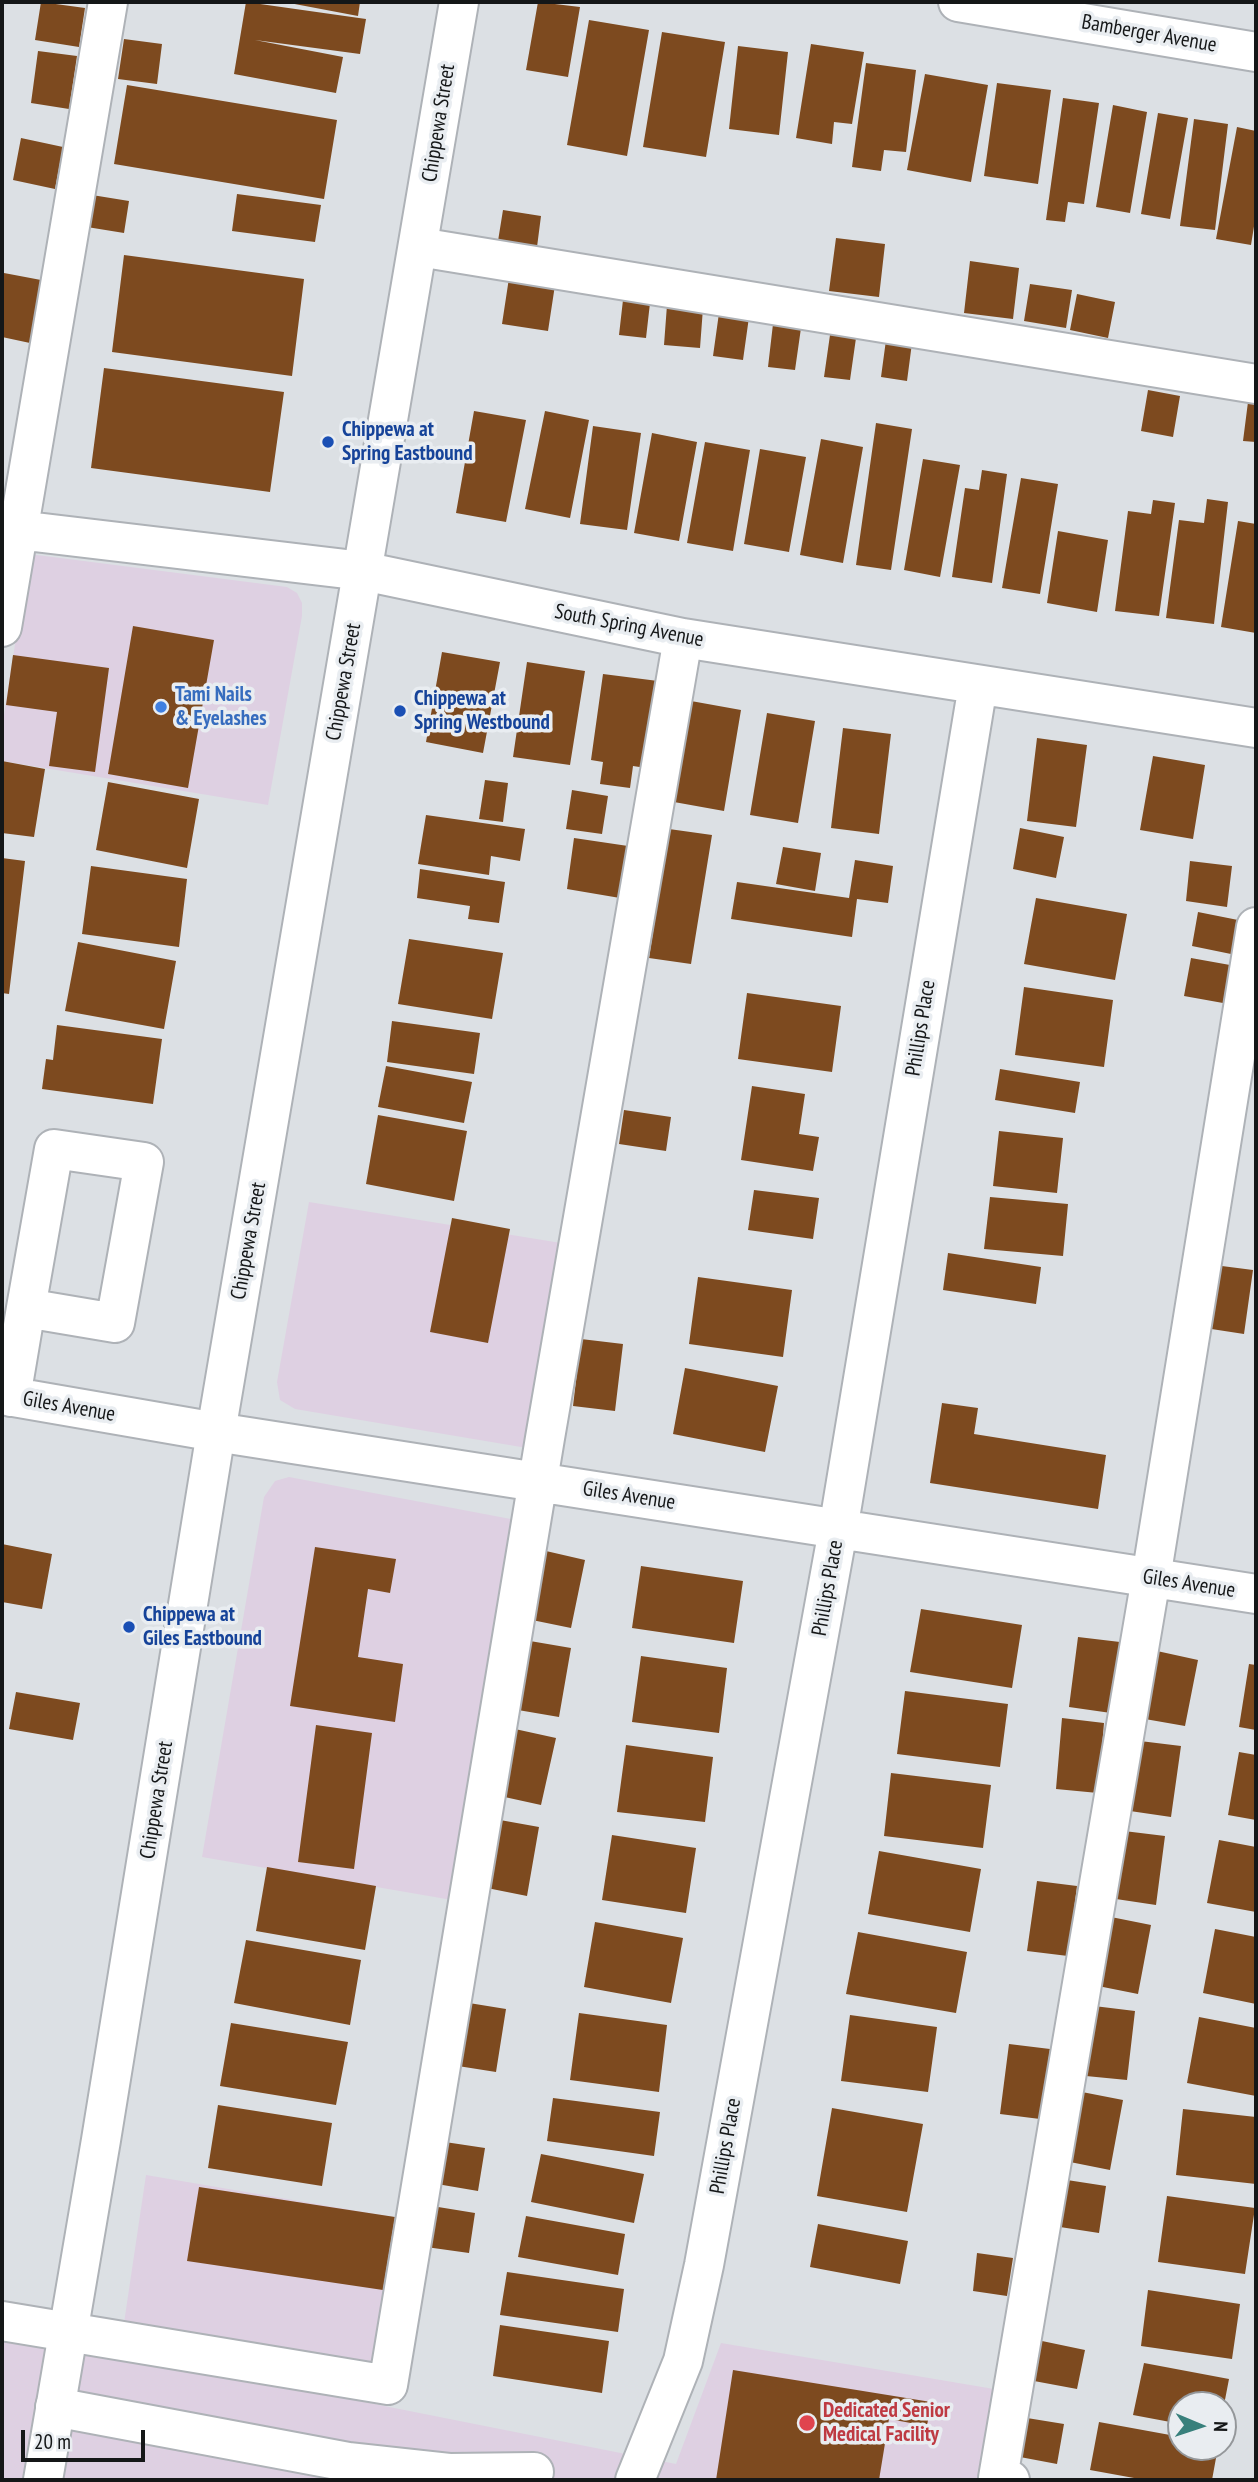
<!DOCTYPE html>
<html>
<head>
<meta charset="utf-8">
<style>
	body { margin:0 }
	#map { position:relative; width:1258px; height:2482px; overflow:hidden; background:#dce0e4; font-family:"PT Sans Narrow",sans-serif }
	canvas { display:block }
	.frame { position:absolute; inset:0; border:4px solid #151718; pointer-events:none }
	.north { position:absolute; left:1167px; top:2391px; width:70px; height:70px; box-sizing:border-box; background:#e9edf1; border:2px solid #94979a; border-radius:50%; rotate:92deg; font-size:19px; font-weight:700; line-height:28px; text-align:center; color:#151718 }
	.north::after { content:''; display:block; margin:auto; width:24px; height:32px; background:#38807c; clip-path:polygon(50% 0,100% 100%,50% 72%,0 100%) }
	.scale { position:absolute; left:21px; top:2430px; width:124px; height:32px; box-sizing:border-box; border:4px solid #151718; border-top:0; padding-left:9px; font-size:21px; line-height:24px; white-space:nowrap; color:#151718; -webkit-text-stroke:5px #e9edf1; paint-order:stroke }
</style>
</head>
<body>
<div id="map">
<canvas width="1258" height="2482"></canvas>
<div class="frame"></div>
<div class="north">N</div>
<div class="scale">20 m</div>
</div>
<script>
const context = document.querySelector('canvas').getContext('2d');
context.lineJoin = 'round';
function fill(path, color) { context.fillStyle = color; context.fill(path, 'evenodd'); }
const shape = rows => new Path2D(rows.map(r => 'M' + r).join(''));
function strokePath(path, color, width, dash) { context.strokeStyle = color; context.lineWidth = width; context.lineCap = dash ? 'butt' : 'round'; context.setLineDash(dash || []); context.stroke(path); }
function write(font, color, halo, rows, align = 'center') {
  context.font = font + ' "PT Sans Narrow",sans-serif'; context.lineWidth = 7; context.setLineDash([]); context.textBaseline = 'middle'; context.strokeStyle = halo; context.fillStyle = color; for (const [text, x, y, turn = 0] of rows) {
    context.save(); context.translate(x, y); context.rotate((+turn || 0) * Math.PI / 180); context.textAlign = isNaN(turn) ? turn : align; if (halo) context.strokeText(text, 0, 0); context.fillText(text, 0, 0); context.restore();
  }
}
fill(shape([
	[29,554,287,587,297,593,302,603,302,616,268,805,2,761,2,728],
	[309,1202,561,1243,527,1448,295,1409,280,1400,277,1382],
	[289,1477,516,1520,452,1900,202,1857,264,1497,275,1481],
	[146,2175,399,2218,375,2362,124,2323],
	[2,2330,676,2464,721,2343,1000,2390,984,2480,2,2480]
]), '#ded0e2');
fill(shape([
	[41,2,85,8,79,47,35,40],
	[246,2,366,19,360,54,255,40,343,57,336,93,234,74],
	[284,2,360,2,358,16],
	[538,2,580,7,568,77,526,70],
	[589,20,649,30,627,156,567,145],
	[662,32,725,42,706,157,643,147],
	[124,39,162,44,157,84,118,79],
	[811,44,864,52,852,124,834,122,832,144,796,138],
	[738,46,788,52,779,135,729,129],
	[38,51,77,56,69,109,31,103],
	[866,63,916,70,906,152,884,150,881,171,852,167],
	[925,74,988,85,971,182,907,170],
	[997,83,1051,90,1038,184,984,176],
	[127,85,337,120,324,199,114,164],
	[1063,98,1099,103,1084,204,1068,202,1065,222,1046,220],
	[1113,105,1147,112,1130,213,1096,207],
	[1158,113,1188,118,1170,219,1141,214],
	[1194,119,1228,124,1215,230,1180,226],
	[1237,127,1256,131,1256,214,1251,245,1216,239],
	[21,138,63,147,55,189,13,180],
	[237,194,321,205,315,242,232,231],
	[92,195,129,201,124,233,87,227],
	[503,210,541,216,537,247,498,241],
	[836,238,885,244,879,297,829,291],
	[124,255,304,279,292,376,112,352],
	[970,261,1019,268,1013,319,964,313],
	[4,273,41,280,30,343,2,337,2,287],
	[509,278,555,285,548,331,502,324],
	[1030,284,1072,290,1066,328,1024,321],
	[1077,294,1115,302,1108,338,1070,330],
	[623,300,650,303,646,338,619,335],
	[667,305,703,308,700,348,664,345],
	[719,313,749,317,743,360,713,356],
	[773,324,801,328,795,370,768,367],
	[830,335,856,338,850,380,824,377],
	[886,340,912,343,907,381,881,377],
	[104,368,284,392,270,492,91,468],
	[1148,390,1180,396,1173,437,1141,431],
	[1248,402,1256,403,1256,442,1243,441],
	[474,411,526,420,506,522,456,513],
	[545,411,589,420,570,518,525,509],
	[876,423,912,429,891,570,856,565],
	[593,426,641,433,627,530,580,524],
	[652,433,697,442,679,541,634,533],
	[821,439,863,447,843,563,800,555],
	[705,442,750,450,733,551,687,543],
	[760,449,806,457,789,552,744,544],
	[923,459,960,465,940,577,904,570],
	[982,470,1007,474,992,583,952,577,965,488,979,490],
	[1021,478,1058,484,1040,594,1002,588],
	[1207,499,1228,502,1214,624,1166,618,1179,520,1204,523],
	[1153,500,1175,503,1159,616,1115,611,1128,511,1151,514],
	[1238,521,1256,524,1256,633,1221,627],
	[1058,531,1108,540,1097,612,1047,603],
	[133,626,214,640,188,788,108,774],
	[442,652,500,662,483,753,426,742],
	[13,655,109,668,95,772,49,766,57,712,6,705],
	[527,662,585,671,570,765,513,757],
	[603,674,658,681,646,768,633,766,630,788,600,784,603,762,591,760],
	[691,701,741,710,724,811,674,802],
	[767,713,815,721,798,823,750,815],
	[843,728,891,734,879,834,831,828],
	[1037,738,1087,745,1076,827,1027,821],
	[1153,756,1205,765,1193,839,1140,830],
	[2,761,45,769,34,837,2,833],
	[485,780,508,783,503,822,479,819],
	[108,782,199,799,187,868,96,850],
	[572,790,608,796,602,834,566,829],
	[426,815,525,829,520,861,491,856,489,875,418,864],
	[1020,828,1064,837,1056,878,1013,869],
	[669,829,712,835,691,964,649,958],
	[574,838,628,846,620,898,567,889],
	[783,847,821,853,815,891,776,884],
	[2,858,25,861,9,994,2,993],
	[855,860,893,866,888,903,857,899,852,937,731,919,737,882,849,898],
	[1190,861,1232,866,1227,907,1186,901],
	[91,866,187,879,179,947,82,934],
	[420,869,505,882,499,923,468,919,470,906,417,898],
	[1036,898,1127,914,1115,980,1024,964],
	[1198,912,1238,920,1231,954,1192,946],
	[409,939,503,953,492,1019,398,1004],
	[78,942,176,961,164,1029,65,1011],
	[1191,958,1230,965,1223,1003,1184,996],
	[1024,987,1113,1000,1104,1067,1015,1055],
	[747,993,841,1006,832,1072,738,1059],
	[392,1021,480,1033,474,1074,387,1062],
	[57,1025,162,1039,153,1104,42,1089,46,1059,53,1060],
	[386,1066,472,1082,464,1123,378,1107],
	[1000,1069,1080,1082,1075,1113,995,1100],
	[752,1086,805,1094,799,1134,819,1137,813,1171,741,1160],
	[624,1110,671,1117,666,1151,619,1144],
	[378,1115,467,1131,454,1201,366,1184],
	[999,1131,1063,1138,1057,1193,993,1186],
	[754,1190,819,1198,813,1239,748,1230],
	[990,1197,1068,1204,1063,1256,984,1249],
	[452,1218,510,1229,488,1343,430,1332],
	[948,1253,1041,1267,1036,1304,943,1290],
	[1214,1265,1253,1270,1244,1334,1205,1328],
	[698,1277,792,1290,783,1357,689,1344],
	[581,1339,623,1344,615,1411,573,1406],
	[685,1368,778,1386,765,1452,673,1434],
	[942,1403,978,1408,974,1434,1106,1455,1098,1509,930,1483],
	[2,1544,52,1554,42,1609,2,1602],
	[315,1547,396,1559,390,1593,368,1589,358,1657,403,1664,395,1722,290,1706],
	[546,1551,585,1560,571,1628,532,1620],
	[641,1566,743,1581,734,1643,632,1628],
	[921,1609,1022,1625,1012,1688,910,1672],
	[1078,1637,1120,1642,1111,1713,1069,1707],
	[530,1641,571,1648,559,1717,518,1710],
	[1157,1651,1198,1660,1185,1726,1145,1719],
	[641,1656,727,1668,719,1733,632,1722],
	[1249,1664,1256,1665,1256,1730,1239,1727],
	[905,1691,1008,1704,1000,1767,897,1754],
	[16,1692,80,1703,73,1740,9,1729],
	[1062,1718,1104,1723,1098,1793,1056,1789],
	[316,1725,372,1733,354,1869,298,1862],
	[515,1729,556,1738,541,1805,500,1796],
	[1140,1741,1181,1746,1171,1817,1130,1811],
	[626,1745,713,1757,705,1822,617,1812],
	[1239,1752,1256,1755,1256,1820,1228,1815],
	[891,1773,991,1785,983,1848,884,1836],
	[500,1820,539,1827,527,1896,487,1888],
	[1124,1831,1165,1836,1156,1905,1116,1899],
	[612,1835,696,1848,686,1913,602,1900],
	[1219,1840,1256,1847,1256,1912,1207,1903],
	[879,1851,981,1869,970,1932,868,1914],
	[267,1867,376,1886,365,1950,256,1931],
	[1037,1881,1077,1886,1068,1956,1027,1951],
	[1111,1917,1151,1925,1138,1994,1098,1986],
	[595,1922,683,1938,671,2003,584,1987],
	[1215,1929,1256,1937,1256,2004,1203,1993],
	[858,1932,967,1952,956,2013,846,1994],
	[246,1940,361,1960,350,2025,234,2003],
	[469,2003,506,2009,496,2072,458,2066],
	[1094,2006,1135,2011,1127,2080,1086,2076],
	[579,2013,667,2025,659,2092,570,2080],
	[850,2015,937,2027,928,2092,841,2081],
	[1199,2017,1256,2028,1256,2096,1187,2083],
	[231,2023,348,2042,336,2105,220,2086],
	[1009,2044,1050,2049,1040,2119,1000,2114],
	[1082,2092,1123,2100,1110,2170,1070,2162],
	[553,2098,660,2112,654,2156,547,2141],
	[218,2105,332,2123,322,2186,208,2168],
	[832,2108,923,2124,907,2212,817,2196],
	[1183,2109,1256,2117,1256,2184,1176,2175],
	[445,2142,485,2148,478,2191,437,2184],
	[541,2154,644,2174,634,2223,531,2202],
	[1067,2180,1106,2186,1099,2233,1060,2227],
	[199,2187,395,2217,383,2290,187,2261],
	[1167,2196,1255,2208,1245,2274,1158,2262],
	[432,2206,475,2213,469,2253,426,2247],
	[526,2216,625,2234,618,2275,518,2257],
	[818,2224,908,2241,900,2284,810,2267],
	[977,2253,1013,2258,1007,2296,973,2291],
	[507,2272,624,2289,618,2332,500,2315],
	[1148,2290,1240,2304,1232,2359,1141,2346],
	[500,2325,609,2341,602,2393,493,2376],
	[1042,2341,1085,2350,1077,2389,1034,2381],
	[1144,2363,1229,2379,1224,2405,1181,2405,1181,2424,1133,2415],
	[733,2370,931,2402,927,2426,889,2419,879,2480,716,2480],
	[1027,2418,1064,2424,1057,2464,1020,2457],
	[1099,2422,1181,2437,1181,2447,1218,2447,1212,2480,1145,2480,1090,2470]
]), '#7d4a1f');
const minor = shape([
	[958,2,1256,52],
	[419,247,1256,384],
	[2,528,363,571,683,638,1256,728],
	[2,627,108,2],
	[2,1395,216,1432,1256,1594],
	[11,1397,26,1308,54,1149,144,1162,115,1323,26,1308],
	[2,2321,388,2385,545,1438,683,638],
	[55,2407,348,2462,449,2473,534,2472],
	[635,2480,683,2361,704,2265,838,1530,978,685],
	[1010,2480,998,2478,1151,1578,1256,927]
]);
const major = shape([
	[43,2480,101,2140,216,1432,459,2]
]);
strokePath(minor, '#aeb2b7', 42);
strokePath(major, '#aeb2b7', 42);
strokePath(minor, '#fff', 38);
strokePath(major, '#fff', 38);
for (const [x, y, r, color] of [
	[328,442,7,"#1a4fb4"],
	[161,707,7,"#3f7fe0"],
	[400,711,7,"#1a4fb4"],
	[129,1627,7,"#1a4fb4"],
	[807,2423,9,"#e0444e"]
]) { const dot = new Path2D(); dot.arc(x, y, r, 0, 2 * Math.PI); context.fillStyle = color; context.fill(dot); strokePath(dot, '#e9edf1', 2.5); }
write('21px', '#151718', '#e9edf1', [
	["Bamberger Avenue",1149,34,10],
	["Chippewa Street",439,123,-81],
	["South Spring Avenue",629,626,11],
	["Chippewa Street",344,682,-80],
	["Phillips Place",921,1028,-81],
	["Chippewa Street",249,1241,-80],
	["Giles Avenue",69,1407,10],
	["Giles Avenue",629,1496,9],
	["Giles Avenue",1189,1584,9],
	["Phillips Place",828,1588,-80],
	["Chippewa Street",157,1800,-81],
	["Phillips Place",726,2146,-80]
]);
write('bold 21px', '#164399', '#e9edf1', [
	["Chippewa at",342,430],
	["Spring Eastbound",342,454],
	["Chippewa at",414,699],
	["Spring Westbound",414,723],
	["Chippewa at",143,1615],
	["Giles Eastbound",143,1639]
], 'left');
write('bold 21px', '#366cbe', '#e9edf1', [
	["Tami Nails",175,695],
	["& Eyelashes",175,719]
], 'left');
write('bold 21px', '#be3a42', '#e9edf1', [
	["Dedicated Senior",823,2411],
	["Medical Facility",823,2435]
], 'left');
</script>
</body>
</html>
